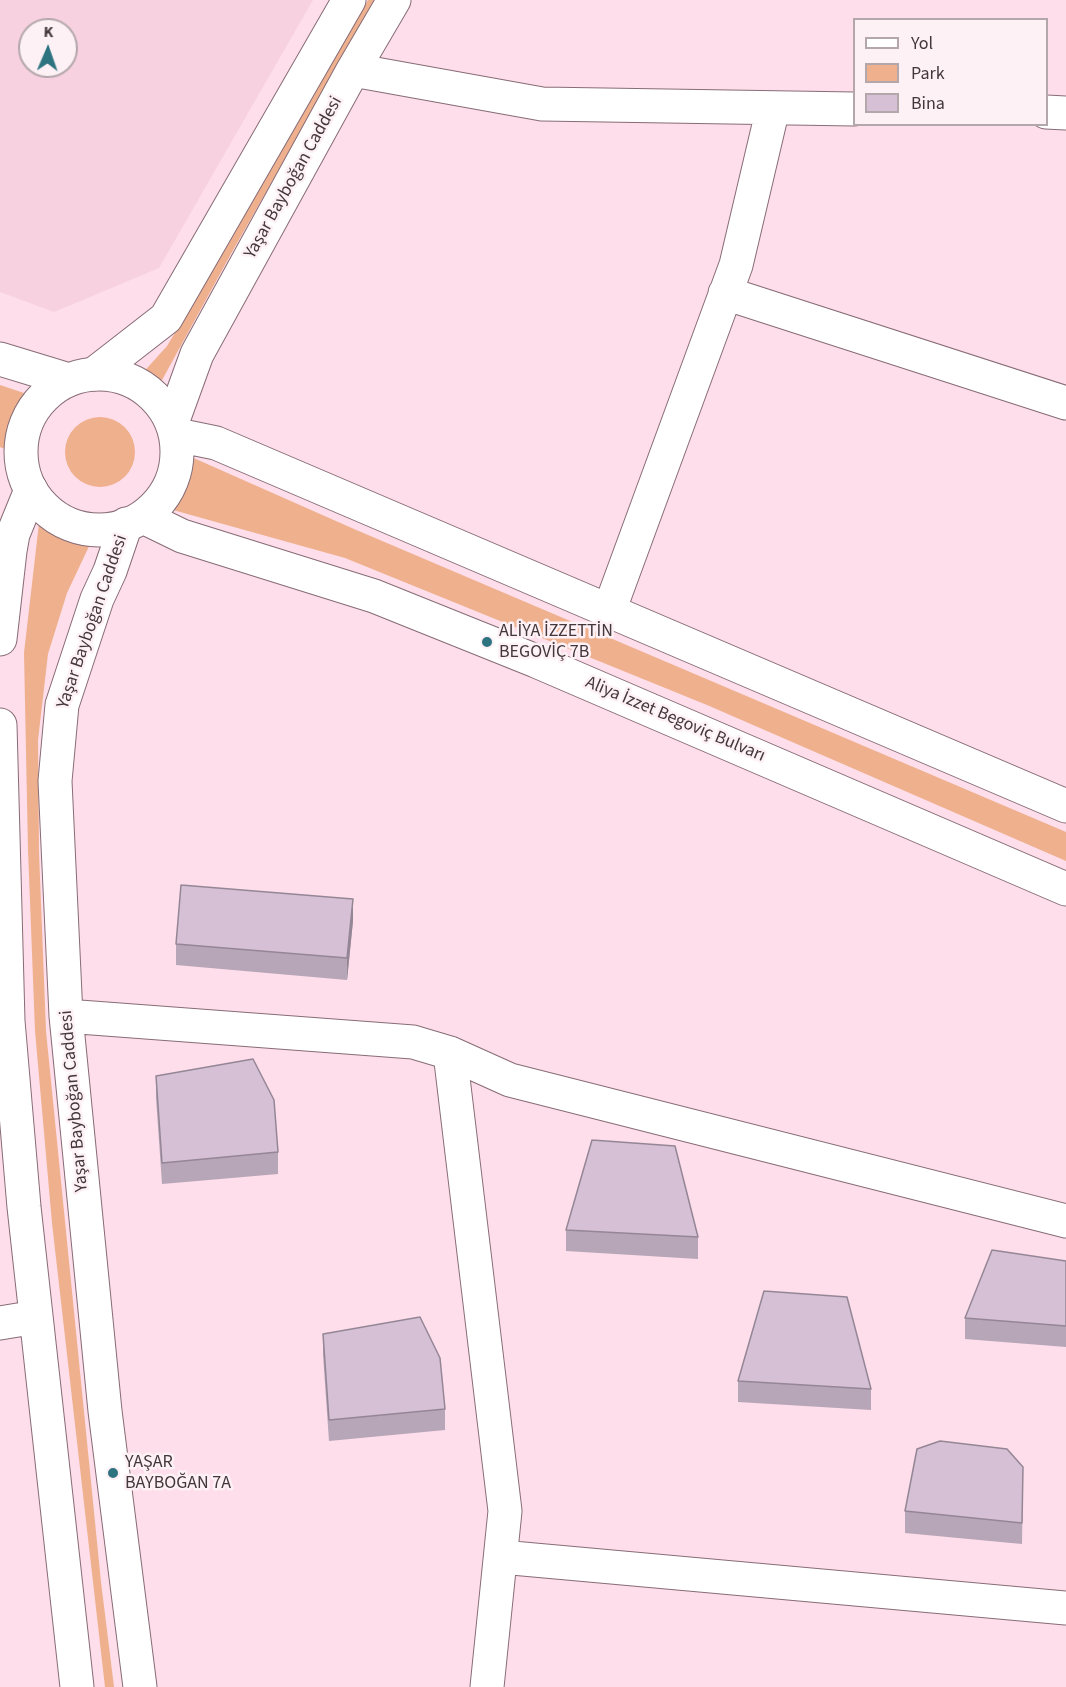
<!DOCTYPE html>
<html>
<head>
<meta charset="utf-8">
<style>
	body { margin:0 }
	#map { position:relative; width:1066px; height:1687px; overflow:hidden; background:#fddeea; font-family:"Source Sans 3",sans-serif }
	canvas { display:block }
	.legend { position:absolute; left:853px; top:18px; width:195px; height:108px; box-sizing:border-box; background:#fef1f6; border:2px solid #b3a7ab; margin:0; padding:8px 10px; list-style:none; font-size:18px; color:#43373b }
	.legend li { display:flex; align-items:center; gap:12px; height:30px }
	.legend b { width:30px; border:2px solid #b3a7ab }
	.north { position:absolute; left:18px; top:18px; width:60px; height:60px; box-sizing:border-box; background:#fef1f6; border:2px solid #b3a7ab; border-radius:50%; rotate:2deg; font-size:16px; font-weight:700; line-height:24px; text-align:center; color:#43373b }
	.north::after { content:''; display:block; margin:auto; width:21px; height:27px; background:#2d7380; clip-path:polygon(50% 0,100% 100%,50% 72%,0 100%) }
</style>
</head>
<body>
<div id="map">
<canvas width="1066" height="1687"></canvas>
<ul class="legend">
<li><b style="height:8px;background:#fff"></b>Yol</li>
<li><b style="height:16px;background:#efb08e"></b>Park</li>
<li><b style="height:16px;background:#d5c0d6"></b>Bina</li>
</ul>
<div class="north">K</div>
</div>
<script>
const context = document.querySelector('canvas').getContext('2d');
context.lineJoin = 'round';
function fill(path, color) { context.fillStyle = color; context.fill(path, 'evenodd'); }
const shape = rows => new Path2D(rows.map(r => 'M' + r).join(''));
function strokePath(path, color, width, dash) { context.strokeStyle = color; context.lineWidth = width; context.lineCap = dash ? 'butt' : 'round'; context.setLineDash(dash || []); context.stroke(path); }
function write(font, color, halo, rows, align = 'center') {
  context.font = font + ' "Source Sans 3",sans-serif'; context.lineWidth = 5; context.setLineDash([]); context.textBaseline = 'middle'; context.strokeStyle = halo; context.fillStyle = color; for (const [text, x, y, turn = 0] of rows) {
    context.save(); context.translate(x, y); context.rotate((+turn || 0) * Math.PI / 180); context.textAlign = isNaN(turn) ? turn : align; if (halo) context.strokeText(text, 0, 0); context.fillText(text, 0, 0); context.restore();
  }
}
fill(shape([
	[0,0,313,0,159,268,54,312,0,292],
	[30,30,66,30,66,66,30,66]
]), '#f8d1e0');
fill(shape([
	[368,0,375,0,232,252,161,382,140,376,167,346,226,248],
	[0,385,30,395,14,419,7,450,0,447],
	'65 452a35 35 0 1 1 70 0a35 35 0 1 1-70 0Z',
	[189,456,354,529,1066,832,1066,861,707,705,345,558,173,510,187,482],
	[39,523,92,540,67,593,48,654,38,740,39,852,46,1031,101,1582,114,1687,105,1687,52,1223,35,1031,28,850,24,653]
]), '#efb08e');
const minor = shape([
	[353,70,542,104,854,109],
	[1046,112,1066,113],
	[725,293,1066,403],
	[94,374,166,318,349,0],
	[172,423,197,354,353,70,394,0],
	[126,524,110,571,97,599,62,705,55,781,66,1016,105,1411,140,1687],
	[609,611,736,265,773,108],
	[0,639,10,551,13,534,31,490],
	[0,725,8,1021,24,1207,77,1687],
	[66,1016,413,1042,450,1053,510,1080,1066,1221],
	[450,1053,505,1511,487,1687],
	[0,1323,36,1317],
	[501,1557,1066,1608]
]);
const major = shape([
	[0,359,69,380],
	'21 452a78 78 0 1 1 156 0a78 78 0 1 1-156 0Z',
	[177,435,216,443,1066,806],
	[143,517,182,536,374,596,536,661,1066,889]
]);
strokePath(minor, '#876c76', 35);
strokePath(major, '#876c76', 35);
strokePath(minor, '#fff', 33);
strokePath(major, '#fff', 33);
fill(shape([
	[353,921,347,980,176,965,176,944],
	[156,1076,278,1152,278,1174,162,1184,156,1098],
	[566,1230,698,1237,698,1259,566,1251],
	[1066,1261,1066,1347,965,1339,965,1318],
	[323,1334,445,1409,445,1430,329,1441,323,1355],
	[738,1381,871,1389,871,1410,738,1402],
	[1023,1467,1022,1544,905,1533,905,1511]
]), '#b7a5b8');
fill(shape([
	[353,899,353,921,347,980,347,958]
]), '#958696');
const building = shape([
	[181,885,353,899,347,958,176,944,181,885],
	[253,1059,274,1100,278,1152,162,1163,156,1076,253,1059],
	[592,1140,675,1146,698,1237,566,1230,592,1140],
	[992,1250,1066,1261,1066,1326,965,1318,992,1250],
	[764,1291,847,1297,871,1389,738,1381,764,1291],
	[420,1317,440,1358,445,1409,329,1420,323,1334,420,1317],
	[940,1441,1007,1449,1023,1467,1022,1523,905,1511,917,1449,940,1441]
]);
fill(building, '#d5c0d6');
strokePath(building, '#958696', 1.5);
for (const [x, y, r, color] of [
	[487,642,6,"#2d7380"],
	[113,1473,6,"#2d7380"]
]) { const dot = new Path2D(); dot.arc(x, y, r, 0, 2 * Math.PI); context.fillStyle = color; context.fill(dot); strokePath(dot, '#fef1f6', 2); }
write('18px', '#43373b', '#fef1f6', [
	["Yaşar Bayboğan Caddesi",294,178,-61],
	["Yaşar Bayboğan Caddesi",93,622,-71],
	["Aliya İzzet Begoviç Bulvarı",675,720,23],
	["Yaşar Bayboğan Caddesi",75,1101,-95]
]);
write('18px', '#43373b', '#fef1f6', [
	["ALİYA İZZETTİN",499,632],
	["BEGOVİÇ 7B",499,653],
	["YAŞAR",125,1463],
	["BAYBOĞAN 7A",125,1484]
], 'left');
</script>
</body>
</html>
